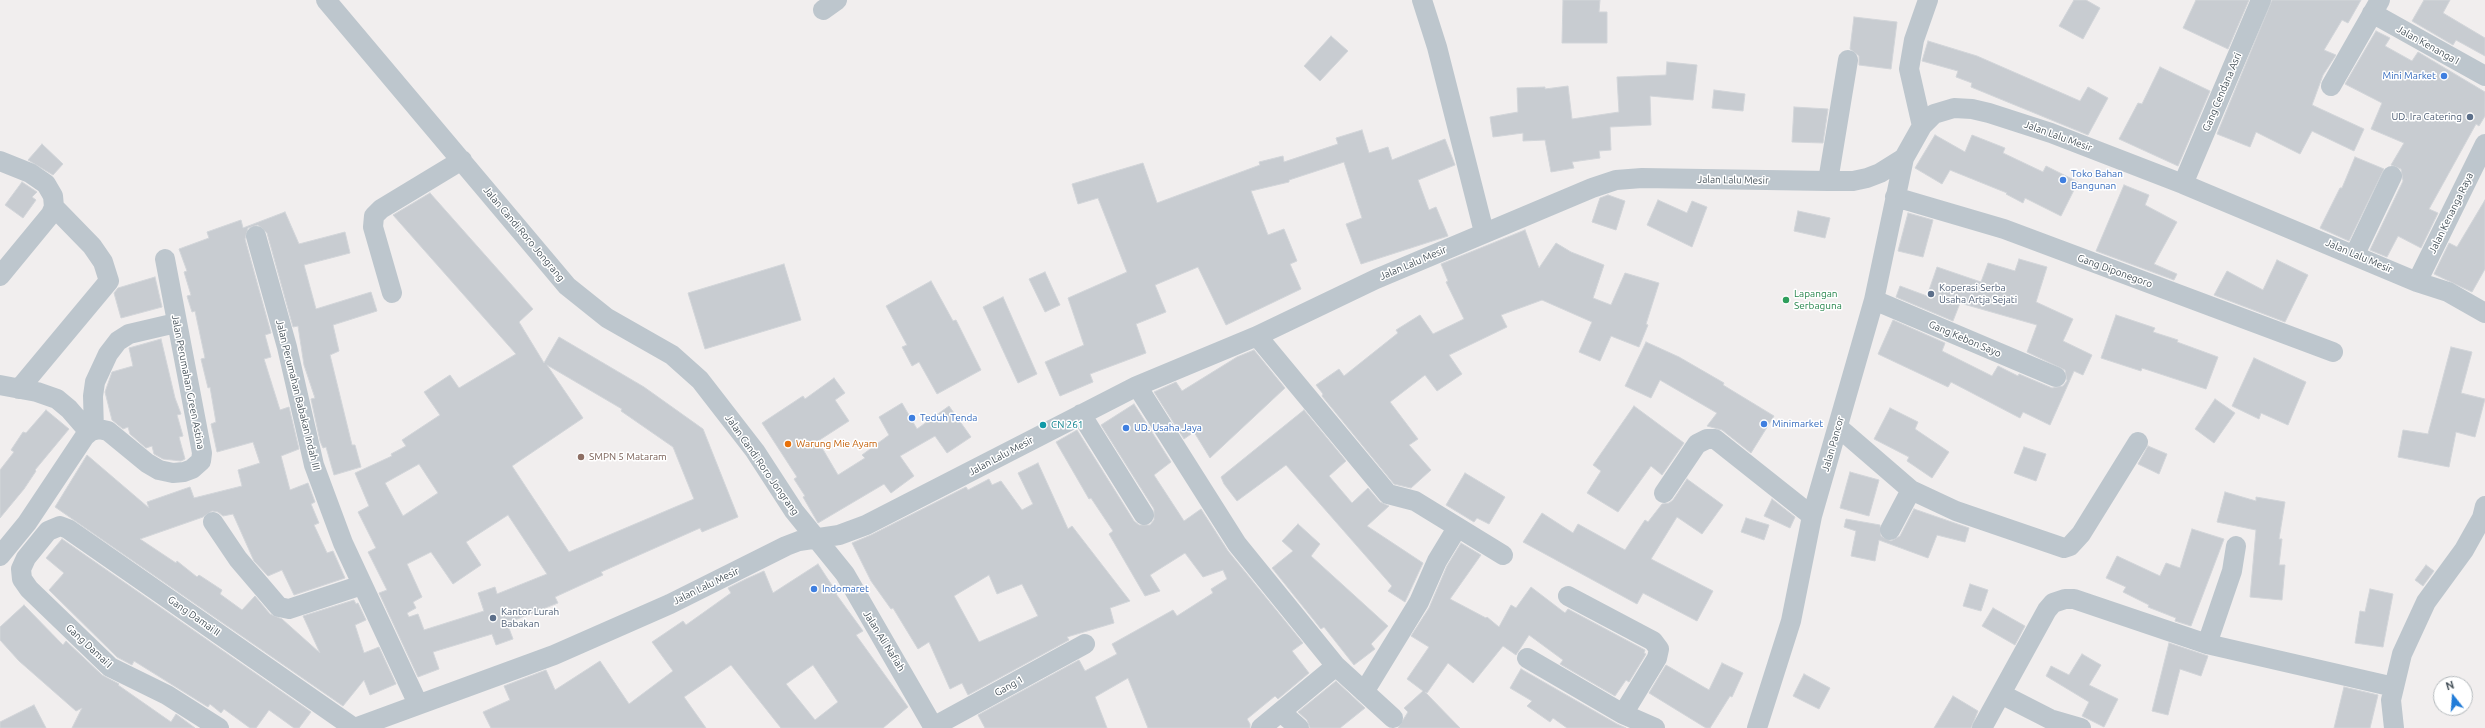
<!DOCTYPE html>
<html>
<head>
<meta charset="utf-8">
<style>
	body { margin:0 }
	#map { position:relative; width:2485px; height:728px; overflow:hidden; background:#f1eeee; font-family:Ubuntu,sans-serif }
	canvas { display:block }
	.north { position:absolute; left:2433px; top:676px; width:40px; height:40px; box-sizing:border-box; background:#fff; border:1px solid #b5babd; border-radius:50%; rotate:343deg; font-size:11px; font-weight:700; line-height:16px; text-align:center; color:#47535b }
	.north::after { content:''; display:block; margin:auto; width:14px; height:18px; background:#217cd8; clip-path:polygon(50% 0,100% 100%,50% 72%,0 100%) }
</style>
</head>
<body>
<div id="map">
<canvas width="2485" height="728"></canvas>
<div class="north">N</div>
</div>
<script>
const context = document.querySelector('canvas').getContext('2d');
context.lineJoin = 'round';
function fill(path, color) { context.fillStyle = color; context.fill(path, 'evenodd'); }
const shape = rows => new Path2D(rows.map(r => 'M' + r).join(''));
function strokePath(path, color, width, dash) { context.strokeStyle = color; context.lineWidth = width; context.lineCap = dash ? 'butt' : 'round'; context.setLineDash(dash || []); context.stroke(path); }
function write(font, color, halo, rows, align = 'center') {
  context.font = font + ' Ubuntu,sans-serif'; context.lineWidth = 3; context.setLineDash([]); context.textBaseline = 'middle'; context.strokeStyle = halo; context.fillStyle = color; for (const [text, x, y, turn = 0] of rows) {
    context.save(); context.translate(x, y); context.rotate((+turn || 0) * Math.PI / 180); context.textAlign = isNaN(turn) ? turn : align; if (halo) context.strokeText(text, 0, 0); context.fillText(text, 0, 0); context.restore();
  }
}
const building = shape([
	[1563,0,1600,0,1599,12,1607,12,1607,43,1562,43,1563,0],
	[2074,0,2086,0,2100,8,2083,39,2059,26,2074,0],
	[2196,0,2249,0,2228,49,2183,28,2196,0],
	[2272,0,2361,0,2348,23,2342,20,2324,50,2336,55,2323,75,2312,105,2364,129,2354,151,2312,131,2300,154,2256,132,2250,147,2217,134,2272,0],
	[2424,0,2450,0,2443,13,2485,38,2485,56,2456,40,2453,45,2412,21,2424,0],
	[1854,17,1897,22,1891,69,1859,65,1859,56,1850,49,1854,17],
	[2376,31,2390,38,2385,46,2412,61,2418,52,2485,92,2485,116,2479,126,2476,124,2429,209,2438,213,2421,248,2398,236,2387,257,2370,250,2403,181,2401,169,2391,165,2404,143,2371,129,2382,103,2345,84,2376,31],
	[1331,36,1348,51,1320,81,1304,66,1331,36],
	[1928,41,1977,56,2080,101,2088,87,2108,98,2088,135,1971,87,1972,83,1956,77,1958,71,1922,61,1928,41],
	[1667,62,1697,65,1693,100,1650,96,1651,125,1610,127,1611,150,1599,151,1600,158,1572,162,1574,168,1551,172,1545,140,1523,141,1523,133,1493,137,1490,117,1518,112,1517,88,1545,87,1545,89,1568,86,1572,119,1619,112,1617,77,1666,75,1667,62],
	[2160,67,2210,91,2178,166,2119,139,2138,103,2142,104,2160,67],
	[1714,90,1745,94,1743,111,1712,108,1714,90],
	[1794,107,1828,109,1823,143,1792,142,1794,107],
	[1362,130,1369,153,1388,147,1392,160,1445,139,1455,165,1418,180,1429,210,1436,207,1448,236,1361,264,1346,224,1362,218,1344,162,1289,180,1289,182,1251,191,1268,235,1284,229,1297,261,1290,264,1301,289,1226,325,1198,267,1155,285,1166,312,1136,324,1146,353,1090,374,1093,382,1060,396,1045,362,1084,345,1068,298,1127,272,1098,198,1078,204,1072,184,1143,163,1157,203,1260,165,1259,162,1283,156,1284,162,1338,144,1336,138,1362,130],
	[1935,135,1965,152,1972,135,2005,148,2003,153,2043,172,2046,166,2078,182,2061,216,2025,198,2023,203,2006,194,2007,193,1950,170,1942,184,1915,168,1935,135],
	[42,144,63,164,53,175,28,160,42,144],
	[2355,157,2384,169,2349,241,2320,228,2340,188,2342,188,2355,157],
	[22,182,37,192,32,197,36,200,23,218,5,205,22,182],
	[2124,185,2149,195,2145,205,2177,222,2154,264,2177,274,2174,280,2096,251,2124,185],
	[430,193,533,309,519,322,544,363,559,337,644,387,703,429,738,517,702,532,700,528,601,572,603,575,555,597,558,603,507,623,513,639,496,645,492,634,433,652,439,669,418,677,379,593,387,590,368,552,376,548,358,512,369,506,355,473,392,456,391,454,406,446,402,440,440,415,424,392,450,375,459,388,516,354,393,215,430,193],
	[547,365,622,409,621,411,673,447,694,499,569,552,512,466,583,418,547,365],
	[419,464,438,493,403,516,385,483,419,464],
	[508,515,547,574,497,594,495,587,478,593,484,611,424,630,418,614,409,617,407,613,416,608,413,602,422,597,407,564,431,552,453,584,481,565,466,542,508,515],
	[1608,195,1625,201,1616,230,1592,222,1600,198,1608,195],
	[1658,200,1687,213,1692,201,1707,207,1692,247,1647,225,1658,200],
	[2485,200,2485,269,2472,292,2434,274,2449,243,2457,247,2485,200],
	[1798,211,1830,218,1825,238,1794,231,1798,211],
	[285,212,299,244,345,232,350,253,304,265,316,309,371,292,377,311,333,325,339,351,330,355,352,445,355,445,361,467,334,475,326,447,323,448,320,441,311,399,315,398,304,365,298,326,293,327,267,233,258,225,248,228,245,239,271,333,265,335,271,357,264,359,280,410,289,407,299,449,281,456,290,490,308,483,315,502,311,504,319,523,314,525,327,553,333,551,345,578,294,595,282,570,268,576,254,561,233,514,223,516,218,512,212,511,203,517,140,539,176,563,177,561,197,577,199,575,222,590,220,594,242,610,255,596,270,614,282,619,320,653,303,616,354,600,356,604,358,603,366,620,355,625,364,653,379,647,396,684,370,695,364,680,343,706,55,507,87,455,149,508,147,502,190,487,194,498,242,486,238,470,260,463,253,442,217,452,211,424,216,422,210,387,208,388,201,359,205,358,195,311,192,312,187,296,191,295,184,272,187,271,179,249,209,238,207,232,241,220,243,228,285,212],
	[1908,213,1933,220,1923,257,1898,251,1908,213],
	[1525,230,1539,268,1556,243,1571,252,1604,265,1593,298,1611,305,1625,273,1659,283,1646,324,1648,325,1639,347,1611,336,1600,361,1579,352,1592,322,1542,300,1501,315,1507,327,1449,355,1462,374,1437,391,1425,375,1390,402,1418,439,1409,445,1431,470,1411,488,1394,484,1322,396,1323,394,1316,385,1339,369,1344,376,1398,333,1396,330,1420,315,1433,334,1464,319,1446,282,1448,281,1441,264,1525,230],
	[2019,259,2047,267,2036,302,2073,319,2063,341,2092,355,2083,375,2074,371,2050,425,2023,412,2020,418,1951,382,1948,387,1878,354,1893,320,1945,343,1942,351,1992,376,1998,366,2018,376,2019,374,2052,388,2063,386,2067,381,2065,370,2027,352,2037,325,1960,303,1953,321,1896,297,1900,286,1927,296,1937,267,1981,282,1988,263,2015,271,2019,259],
	[2277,260,2308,275,2285,322,2214,295,2227,271,2263,290,2277,260],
	[784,264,801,320,705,349,688,293,784,264],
	[1045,272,1060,305,1045,312,1029,279,1045,272],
	[155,277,162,307,121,318,114,293,118,288,155,277],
	[931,281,953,321,956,320,981,370,937,394,919,362,912,366,902,347,907,345,886,306,931,281],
	[1003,297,1037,374,1018,383,983,307,1003,297],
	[2116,315,2155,328,2153,332,2178,340,2177,342,2218,357,2206,389,2142,368,2141,371,2101,358,2116,315],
	[161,339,175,398,181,414,177,415,183,436,179,437,185,459,181,461,163,459,154,454,152,446,146,448,130,434,128,427,123,429,112,420,105,392,112,372,133,366,129,348,161,339],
	[1646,342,1679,357,1724,383,1723,385,1774,416,1751,453,1722,430,1707,426,1717,413,1660,380,1651,398,1625,386,1646,342],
	[2451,347,2472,352,2461,393,2485,399,2475,437,2456,432,2449,467,2398,457,2403,430,2428,434,2451,347],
	[1254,350,1285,388,1210,458,1194,432,1184,439,1154,392,1176,382,1182,391,1237,357,1254,350],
	[2254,358,2306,382,2288,425,2261,413,2259,419,2232,406,2254,358],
	[834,378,845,393,835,400,849,421,818,441,838,475,865,458,862,455,889,435,879,417,902,403,917,429,949,406,971,437,947,453,935,436,900,456,914,476,891,493,884,484,818,523,803,497,805,496,794,479,797,477,762,423,803,396,805,399,834,378],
	[2215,399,2235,413,2214,443,2195,429,2215,399],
	[1134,404,1171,462,1154,475,1184,521,1201,509,1228,551,1303,643,1292,651,1309,673,1278,699,1275,696,1247,719,1250,724,1250,728,1148,728,1128,678,1095,697,1107,728,985,728,978,715,1079,660,1085,671,1117,654,1112,644,1173,610,1177,616,1213,593,1211,589,1227,579,1223,570,1203,577,1185,553,1150,575,1160,591,1145,596,1109,534,1113,531,1091,498,1089,499,1056,442,1077,430,1134,521,1139,525,1150,525,1154,520,1154,509,1101,425,1134,404],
	[1634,406,1684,443,1662,475,1651,466,1618,512,1587,493,1601,471,1593,465,1634,406],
	[1890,408,1918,422,1915,429,1949,452,1932,478,1907,461,1909,457,1874,439,1890,408],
	[46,410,69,429,35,470,36,471,24,489,0,518,0,470,14,452,11,450,23,432,26,433,46,410],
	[1304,410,1346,461,1329,476,1352,503,1368,488,1380,502,1389,506,1367,526,1423,563,1405,602,1388,591,1392,586,1286,465,1237,501,1224,484,1221,477,1304,410],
	[2148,446,2167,454,2159,474,2138,464,2148,446],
	[2024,447,2046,454,2036,481,2014,473,2024,447],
	[1038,463,1068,529,1072,526,1130,601,1110,608,1114,623,1067,637,1069,640,968,695,962,683,950,689,929,642,918,649,893,608,891,609,871,581,852,543,871,535,966,487,968,490,989,479,992,485,1001,481,1022,510,1033,504,1018,473,1038,463],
	[989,575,997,594,1022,584,1038,616,979,642,954,596,989,575],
	[1850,472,1879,480,1869,516,1840,508,1850,472],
	[1465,473,1505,497,1489,524,1477,518,1474,522,1446,505,1465,473],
	[1687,479,1723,505,1702,534,1677,517,1651,559,1713,591,1697,621,1643,593,1637,604,1523,542,1542,513,1573,533,1578,524,1625,550,1645,520,1648,522,1662,504,1669,503,1673,500,1687,479],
	[2225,492,2256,501,2256,497,2285,502,2279,539,2282,539,2279,565,2285,565,2282,600,2250,597,2256,530,2217,522,2225,492],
	[1772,499,1795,517,1790,528,1764,516,1772,499],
	[1914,509,1969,528,1965,542,1937,535,1928,558,1879,540,1875,561,1851,556,1856,531,1844,527,1846,519,1880,525,1881,536,1891,541,1900,536,1914,509],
	[1746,518,1769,525,1764,540,1741,532,1746,518],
	[1298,524,1320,544,1311,556,1388,626,1371,644,1375,649,1354,665,1324,627,1321,629,1272,568,1293,551,1282,541,1298,524],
	[2192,529,2224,539,2191,626,2175,621,2176,618,2148,607,2149,605,2123,592,2126,587,2106,578,2117,556,2160,576,2166,563,2180,568,2192,529],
	[62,539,311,712,299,728,294,728,269,710,256,728,250,728,224,709,221,713,210,704,208,707,134,661,132,665,117,657,49,590,64,573,46,558,62,539],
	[1461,543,1481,555,1450,599,1486,618,1487,617,1499,627,1511,605,1516,608,1531,587,1565,613,1568,609,1645,650,1644,653,1646,654,1629,682,1626,680,1615,696,1560,664,1563,660,1529,635,1516,655,1503,646,1473,683,1448,663,1427,693,1425,692,1460,728,1398,728,1408,712,1404,708,1423,691,1407,679,1429,647,1411,636,1429,608,1447,566,1461,543],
	[818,564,837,593,836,594,863,631,856,635,908,707,883,728,781,728,731,665,684,697,706,728,491,728,483,712,510,700,504,686,546,670,555,690,600,661,629,704,673,671,652,642,683,621,686,625,731,593,728,588,746,579,764,571,773,593,818,564],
	[813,665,838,702,815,720,786,684,813,665],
	[2426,565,2434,571,2423,586,2415,580,2426,565],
	[1970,584,1988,590,1981,611,1963,606,1970,584],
	[2370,589,2393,594,2383,647,2355,643,2360,611,2365,612,2370,589],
	[24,605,63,645,66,641,102,675,119,684,118,685,171,722,176,714,195,728,72,728,82,708,76,711,19,661,0,640,0,627,24,605],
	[1993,608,2025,626,2015,645,1982,626,1993,608],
	[2169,643,2208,656,2201,676,2180,669,2168,715,2152,711,2169,643],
	[2082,654,2101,665,2089,685,2118,699,2104,727,2082,716,2089,702,2046,676,2051,666,2069,675,2082,654],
	[1722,663,1743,673,1732,697,1730,696,1710,728,1706,728,1649,693,1666,665,1709,690,1722,663],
	[1521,669,1617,724,1626,728,1567,728,1553,718,1550,722,1527,706,1532,701,1510,688,1521,669],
	[1804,674,1830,688,1819,709,1793,696,1804,674],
	[1336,681,1365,708,1340,728,1310,728,1307,720,1298,712,1336,681],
	[2344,687,2378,695,2370,728,2334,728,2344,687],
	[1953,696,1978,711,1971,728,1934,728,1953,696],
	[34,705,46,728,0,728,0,722,34,705]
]);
fill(building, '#c8ccd1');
strokePath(building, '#d2d5d9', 1);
strokePath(shape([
	[326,0,567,286,607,318,672,355,700,380,755,451,794,511,845,574,934,728],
	[1422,0,1437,47,1484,232],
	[823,10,837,0],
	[2372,13,2485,76],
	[2331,86,2380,0],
	[1922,126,1909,69,1914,40,1928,0],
	[0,161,30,173,46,184,53,196,54,207,51,214,0,276],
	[1828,181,1848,60],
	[2183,184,2261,0],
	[1895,197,2004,229,2333,352],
	[256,236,287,347,314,465,343,543,418,704],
	[2355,254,2392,176],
	[2417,282,2485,144],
	[392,293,373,227,374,216,381,209,462,160],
	[1874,300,2056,377],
	[1257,336,1388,494,1415,501,1503,555],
	[0,385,37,392,57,399,69,409,89,432],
	[1137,386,1237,544,1336,666,1393,718],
	[19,389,109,281,103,262,92,246,54,207],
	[1081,414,1144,515],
	[1838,427,1911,490,1890,530],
	[94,430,93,396,95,382,108,354,118,341,129,334,176,323],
	[1911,490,1956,511,2064,548,2070,546,2081,534,2138,442],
	[1664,493,1697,444,1707,439,1715,439,1812,516],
	[213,522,238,559,279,607,289,609,362,585],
	[0,556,27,523,85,436,91,431,99,429,108,431,147,463,159,470,173,473,184,472,192,469,201,461,202,453,165,259],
	[1568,596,1653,641,1659,649,1657,658,1623,714],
	[2207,644,2232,571,2236,546],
	[1527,658,1623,714,1655,728],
	[1364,692,1419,602,1437,561,1457,528],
	[2001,694,2050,719,2081,728],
	[1281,712,1299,728],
	[933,727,1085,644],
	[219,728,167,695,110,667,29,589,22,579,21,569,26,558,48,531,60,526,68,529,354,728],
	[355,728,554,655,670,604,786,546,799,541,839,535,866,525,1137,386,1257,336,1376,279,1592,188,1616,180,1642,178,1828,181,1853,181,1867,178,1880,173,1904,158,1922,126,1934,114,1954,108,1972,109,1989,113,2051,133,2183,184,2417,282,2448,292,2485,313],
	[1261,728,1336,666],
	[1757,728,1791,621,1812,516,1874,300,1904,158],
	[1982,728,2047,610,2053,603,2065,599,2074,599,2207,644,2394,687],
	[2394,728,2391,700,2402,654,2426,602,2464,550,2482,518,2485,506]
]), '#bdc6cd', 20);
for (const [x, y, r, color] of [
	[2444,76,4,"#3f7fe0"],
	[2470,117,4,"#5c6f8a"],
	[2063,180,4,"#3f7fe0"],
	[1931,294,4,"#5c6f8a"],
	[1786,300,4,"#2e9e5b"],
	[912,418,4,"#3f7fe0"],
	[1764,424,4,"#3f7fe0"],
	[1043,425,4,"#0f9aa8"],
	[1126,428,4,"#3f7fe0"],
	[788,444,4,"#e8710a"],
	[581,457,4,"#8d6e63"],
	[814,589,4,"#3f7fe0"],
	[493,618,4,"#5c6f8a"]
]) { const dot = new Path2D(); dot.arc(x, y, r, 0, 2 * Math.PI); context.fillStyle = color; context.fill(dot); strokePath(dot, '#fff', 1.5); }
write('10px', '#47535b', '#fff', [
	["Jalan Kenanga I",2428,45,29],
	["Gang Cendana Asri",2222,92,-67],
	["Jalan Lalu Mesir",2058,136,20],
	["Jalan Lalu Mesir",1733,180,1],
	["Jalan Kenanga Raya",2451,213,-64],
	["Jalan Candi Roro Jongrang",524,234,50],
	["Jalan Lalu Mesir",2359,256,23],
	["Jalan Lalu Mesir",1413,263,-23],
	["Gang Diponegoro",2115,271,20],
	["Gang Kebon Sayo",1965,339,23],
	["Jalan Perumahan Green Astina",188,382,79],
	["Jalan Perumahan Babakan Indah III",298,395,76],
	["Jalan Pancor",1833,444,-74],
	["Jalan Lalu Mesir",1001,456,-28],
	["Jalan Candi Roro Jongrang",762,465,55],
	["Jalan Lalu Mesir",706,586,-26],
	["Gang Damai II",194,616,35],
	["Jalan Ali Nafiah",884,641,58],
	["Gang Damai I",89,646,43],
	["Gang 1",1009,686,-29]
]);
write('10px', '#366cbe', '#fff', [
	["Mini Market",2436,76,"right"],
	["Toko Bahan",2071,174],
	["Bangunan",2071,186],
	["Teduh Tenda",920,418],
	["Minimarket",1772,424],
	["UD. Usaha Jaya",1134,428],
	["Indomaret",822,589]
], 'left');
write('10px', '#4e5e75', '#fff', [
	["UD. Ira Catering",2462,117,"right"],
	["Koperasi Serba",1939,288],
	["Usaha Artja Sejati",1939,300],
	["Kantor Lurah",501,612],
	["Babakan",501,624]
], 'left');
write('10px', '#27864d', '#fff', [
	["Lapangan",1794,294],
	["Serbaguna",1794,306]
], 'left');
write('10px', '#0d838f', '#fff', [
	["CN 261",1051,425]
], 'left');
write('10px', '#c56008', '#fff', [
	["Warung Mie Ayam",796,444]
], 'left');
write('10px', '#785e54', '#fff', [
	["SMPN 5 Mataram",589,457]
], 'left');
</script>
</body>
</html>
